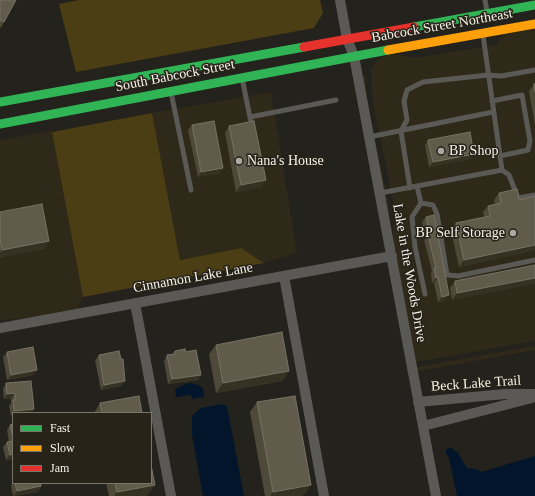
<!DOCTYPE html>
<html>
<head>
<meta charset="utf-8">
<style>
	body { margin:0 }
	#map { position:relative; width:535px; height:496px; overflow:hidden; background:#24221c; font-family:"Times New Roman",serif }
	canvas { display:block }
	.legend { position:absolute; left:12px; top:412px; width:140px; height:72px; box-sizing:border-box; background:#272318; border:1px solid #79766c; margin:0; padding:5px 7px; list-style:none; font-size:12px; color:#f5f2eb }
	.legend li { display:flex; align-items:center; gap:8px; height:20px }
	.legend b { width:20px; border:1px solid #79766c }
</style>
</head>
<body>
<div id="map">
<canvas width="535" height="496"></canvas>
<ul class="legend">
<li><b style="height:5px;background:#30b455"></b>Fast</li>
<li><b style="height:5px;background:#ff9f0a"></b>Slow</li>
<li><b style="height:5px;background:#e5322d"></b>Jam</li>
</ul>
</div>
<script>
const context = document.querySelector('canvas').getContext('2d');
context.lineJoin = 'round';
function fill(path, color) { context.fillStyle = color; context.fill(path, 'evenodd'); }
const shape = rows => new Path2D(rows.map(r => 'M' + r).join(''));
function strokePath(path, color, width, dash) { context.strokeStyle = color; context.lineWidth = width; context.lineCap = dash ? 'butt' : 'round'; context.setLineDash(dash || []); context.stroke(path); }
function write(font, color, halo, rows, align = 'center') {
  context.font = font + ' "Times New Roman",serif'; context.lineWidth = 3; context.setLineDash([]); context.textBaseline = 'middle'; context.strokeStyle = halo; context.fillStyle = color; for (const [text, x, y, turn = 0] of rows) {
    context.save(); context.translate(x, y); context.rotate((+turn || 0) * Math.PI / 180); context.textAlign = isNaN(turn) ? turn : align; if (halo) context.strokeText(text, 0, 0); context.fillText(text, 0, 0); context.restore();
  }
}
fill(shape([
	[535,28,535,341,415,362,393,242,394,205,376,119,371,89,371,70,377,60,388,55,396,54,415,58,496,45,500,38,505,34],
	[366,75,366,90,371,120,389,205,388,243,416,367,535,346,535,350,409,373,353,78],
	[271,92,297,253,264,263,241,248,180,260,152,113],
	[52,131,83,296,76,314,0,320,0,140]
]), '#2e2919');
fill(shape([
	[79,0,320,0,323,13,314,28,76,72,59,4],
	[152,113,180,260,241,248,264,263,83,297,52,132]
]), '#4b3d14');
fill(shape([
	[189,383,198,385,203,388,204,397,192,399,191,395,176,397,175,389],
	[222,404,227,406,244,496,203,496,192,435,192,416,201,408],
	[450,447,458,453,467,468,476,469,481,472,535,456,535,496,457,496,449,458,446,453,446,450]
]), '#03152a');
strokePath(shape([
	[485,0,487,12],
	[242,78,252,127],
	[171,92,191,190],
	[492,101,522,95,530,141,528,150,500,156],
	[250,117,336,100],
	[369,137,493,112],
	[502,170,509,175,518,198,535,195],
	[417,186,421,203,433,205,437,214,447,275,458,276,535,260],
	[410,188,401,131,407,120,404,101,407,90,423,82,488,75,501,76,535,70],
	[380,193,502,170,483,35],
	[421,203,412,217,415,247,425,294]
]), '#5a5956', 5);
strokePath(shape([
	[340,0,347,39,354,56,436,496],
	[284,276,324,496],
	[135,303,171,496],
	[0,328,392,256],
	[418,402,505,394,535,394],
	[423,426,532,398]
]), '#5a5956', 10);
strokePath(shape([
	[414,27,535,5],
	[0,102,304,47],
	[0,124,388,50]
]), '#30b455', 9);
strokePath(shape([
	[388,50,535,24]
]), '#ff9f0a', 9);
strokePath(shape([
	[304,47,414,27]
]), '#e5322d', 9);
fill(shape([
	[0,0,4,22,1,28,0,27],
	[534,84,535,84,535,126,529,91],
	[192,125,220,173,198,177,188,130],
	[229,126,266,180,261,187,236,192,225,133],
	[428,140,474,154,470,159,429,167,425,145],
	[499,193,519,200,535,196,535,250,459,267,451,230,456,223,484,217,483,212,488,206,495,204,494,200],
	[0,212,45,248,0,257],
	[426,217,446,301,438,302,434,283,432,283,431,273,432,271,424,240,426,239,422,222],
	[535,265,452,300,450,288,455,281],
	[216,345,289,371,282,381,216,393,209,354],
	[175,351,186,352,201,375,198,380,168,384,164,361,167,355,172,354],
	[7,352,37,370,33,375,7,380,3,357],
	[99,355,125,381,121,386,101,390,95,360],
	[6,383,34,409,31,413,13,413,11,416,9,406,11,403,11,399,4,399,3,389],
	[257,402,304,495,297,496,265,496,250,412],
	[100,403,142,413,94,413],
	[13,424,13,459,6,460,3,447,7,442,9,442,7,430,10,425],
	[13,483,41,483,41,486,38,492,13,496,11,486],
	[106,483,151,483,148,495,143,496,109,496]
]), '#4e4938');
fill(shape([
	[474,154,470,159,429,167,433,162],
	[223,168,220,173,198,177,201,172],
	[266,180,261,187,236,192,241,185],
	[49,241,45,248,0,257,0,253,2,250],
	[535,245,535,250,459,267,464,260],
	[438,277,434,283,432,283,436,278],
	[535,278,535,284,452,300,457,293],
	[449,295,446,301,438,302,442,297],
	[37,370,33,375,7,380,11,375],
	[289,371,282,381,216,393,223,383],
	[201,375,198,380,168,384,172,379],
	[125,381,121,386,101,390,104,385],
	[15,393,11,399,4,399,7,394],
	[34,409,31,413,13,413,13,416,11,416,14,411],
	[13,454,13,459,6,460,10,455],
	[155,485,148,495,143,496,114,496,117,492],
	[311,485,304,495,297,496,270,496,273,492],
	[41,486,38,492,13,496,17,491]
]), '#353224');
const building = shape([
	[0,0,16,0,4,22,0,20,0,0],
	[534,84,535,84,535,92,534,84],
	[214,121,223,168,201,172,192,125,214,121],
	[254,121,266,180,241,185,229,126,254,121],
	[470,132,474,154,433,162,428,140,470,132],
	[517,189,519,200,535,196,535,245,464,260,456,223,490,216,488,206,501,203,499,193,517,189],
	[42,204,49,241,2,250,0,240,0,212,42,204],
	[434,215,449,295,442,297,438,277,436,278,434,268,436,268,428,235,430,235,426,217,434,215],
	[535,265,535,278,457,293,455,281,535,265],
	[282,332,289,371,223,383,216,345,282,332],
	[33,347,37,370,11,375,7,352,33,347],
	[185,349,186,352,196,350,201,375,172,379,167,355,175,354,175,351,185,349],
	[119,351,121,359,123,359,125,381,104,385,99,355,119,351],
	[31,381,34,409,14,411,13,400,15,400,15,393,7,394,6,383,31,381],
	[139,396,142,413,102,413,100,403,139,396],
	[295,396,311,485,273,492,257,402,295,396],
	[13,424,13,438,10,425,13,424],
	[13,441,13,454,10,455,7,442,13,441],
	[151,465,155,485,117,492,115,483,151,483,151,465],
	[15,483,41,483,41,486,17,491,15,483]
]);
fill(building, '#605b4b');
strokePath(building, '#777364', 1);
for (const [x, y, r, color] of [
	[441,151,4,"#aca9a3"],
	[239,161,4,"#aca9a3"],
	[513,233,4,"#aca9a3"]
]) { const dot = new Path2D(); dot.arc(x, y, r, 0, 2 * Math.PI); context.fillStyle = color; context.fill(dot); strokePath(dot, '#272318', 1.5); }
write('14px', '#f5f2eb', '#272318', [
	["Babcock Street Northeast",442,26,-10],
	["South Babcock Street",175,76,-11],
	["Lake in the Woods Drive",409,273,80],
	["Cinnamon Lake Lane",193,278,-10],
	["Beck Lake Trail",476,384,-4]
]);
write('14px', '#f5f2eb', '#272318', [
	["BP Shop",449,151],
	["Nana's House",247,161],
	["BP Self Storage",505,233,"right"]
], 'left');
</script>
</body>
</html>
